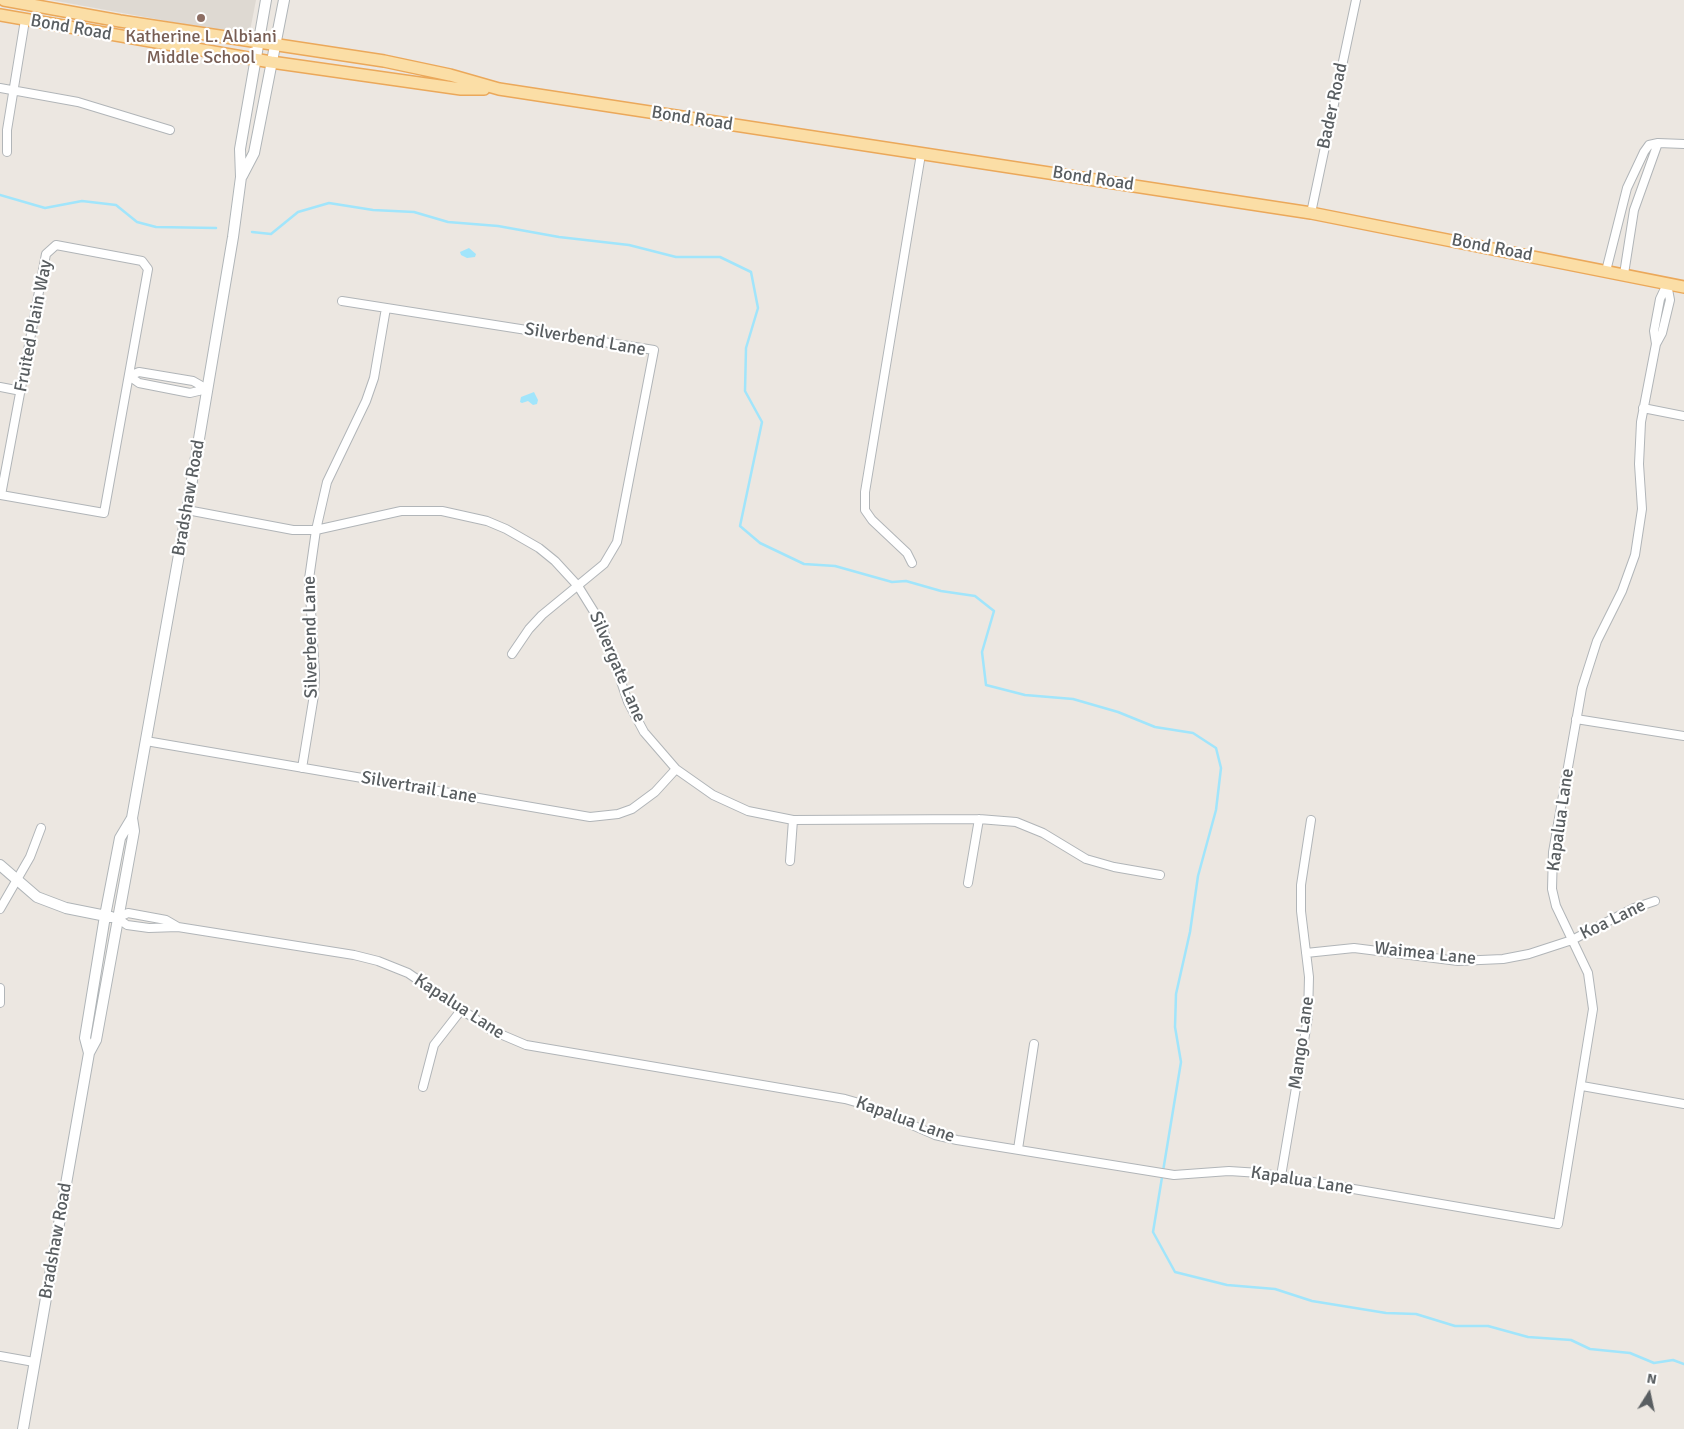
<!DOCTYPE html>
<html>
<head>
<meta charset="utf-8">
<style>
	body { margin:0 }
	#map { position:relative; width:1684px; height:1429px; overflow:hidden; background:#ece7e1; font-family:Signika,sans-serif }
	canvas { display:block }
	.north { position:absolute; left:1624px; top:1369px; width:50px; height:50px; -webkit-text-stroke:4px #fff; paint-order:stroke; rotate:10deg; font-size:14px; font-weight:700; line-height:20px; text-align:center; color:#595e61 }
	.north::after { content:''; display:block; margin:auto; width:18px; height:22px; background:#595e61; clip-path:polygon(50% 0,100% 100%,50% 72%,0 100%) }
</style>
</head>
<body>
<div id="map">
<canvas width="1684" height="1429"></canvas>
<div class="north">N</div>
</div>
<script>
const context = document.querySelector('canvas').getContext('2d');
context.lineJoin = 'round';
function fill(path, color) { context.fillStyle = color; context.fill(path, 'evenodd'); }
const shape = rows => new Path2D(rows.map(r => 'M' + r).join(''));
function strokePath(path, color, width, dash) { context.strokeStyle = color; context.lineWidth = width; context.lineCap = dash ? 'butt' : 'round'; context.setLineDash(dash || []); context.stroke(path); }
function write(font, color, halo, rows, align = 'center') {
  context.font = font + ' Signika,sans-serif'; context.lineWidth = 4.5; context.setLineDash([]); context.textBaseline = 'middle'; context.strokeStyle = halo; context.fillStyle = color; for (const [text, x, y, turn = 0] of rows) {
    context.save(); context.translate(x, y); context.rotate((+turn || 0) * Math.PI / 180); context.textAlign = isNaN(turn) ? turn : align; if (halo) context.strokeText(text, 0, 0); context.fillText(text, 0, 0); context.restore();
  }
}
fill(shape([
	[51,0,256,0,249,36]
]), '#ded9d2');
fill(shape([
	[469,248,476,254,475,257,467,258,461,255,460,252],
	[534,392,538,400,537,404,533,405,528,401,522,403,520,402,521,397]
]), '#a1e5fb');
strokePath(shape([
	[0,195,45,208,82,201,116,205,137,222,156,227,216,228],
	[252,232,271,234,298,212,329,203,373,210,414,212,448,222,498,226,559,237,629,245,676,257,720,257,751,272,758,308,746,348,745,391,762,422,740,526,760,543,804,564,835,566,892,582,906,581,941,591,975,596,994,611,982,652,986,685,1025,695,1073,699,1118,712,1155,727,1193,733,1216,748,1221,768,1216,810,1198,876,1190,932,1176,994,1175,1027,1181,1062,1153,1232,1175,1272,1227,1285,1275,1289,1312,1301,1386,1313,1416,1314,1455,1326,1488,1326,1528,1337,1571,1340,1590,1349,1630,1353,1654,1363,1673,1360,1684,1364]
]), '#a1e5fb', 2.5);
const street = shape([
	[0,88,78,102,170,130],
	[7,152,7,130,25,20],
	[1311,213,1356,0],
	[1606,271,1627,188,1644,152,1649,145,1658,143,1684,144],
	[1624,274,1634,210,1658,143],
	[342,301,654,350,617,542,604,564,542,615,529,629,512,654],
	[1656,344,1662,333,1670,300,1667,284],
	[129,376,139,372,193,381,207,389],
	[129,376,139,383,190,393,207,389],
	[0,387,21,391],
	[1643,408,1684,416],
	[0,495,1,495,104,513,148,269,142,261,56,245,46,254,1,495],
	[187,510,293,530,316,530,401,511,442,511,487,521,506,529,539,548,555,561,578,586,601,623,628,702,644,732,676,769,713,795,748,811,793,820,979,819,1016,822,1043,833,1086,859,1114,867,1160,875],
	[912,563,907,553,872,520,865,510,865,492,921,154],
	[1576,719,1684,736],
	[146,741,590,817,618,814,632,809,655,792,676,769],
	[302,768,314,695,315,674,309,579,316,530,327,482,366,401,374,378,386,308],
	[790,861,793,820],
	[968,883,979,819],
	[0,909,30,857,41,828],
	[117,918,127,925,149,928,178,927,354,955,378,961,408,973,493,1031,526,1045,845,1099,866,1105,935,1135,957,1140,1174,1175,1229,1171,1260,1173,1558,1224,1593,1009,1588,973,1556,906,1552,889,1553,852,1582,688,1597,641,1622,591,1635,555,1642,509,1639,464,1641,422,1656,344,1654,331,1660,299,1667,284],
	[117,918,128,913,166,920,178,927],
	[1306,953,1354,948,1458,961,1503,959,1529,954,1572,940,1634,908,1655,901],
	[0,988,0,1003],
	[1582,1086,1684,1104],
	[423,1087,434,1045,462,1009],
	[1018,1149,1034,1044],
	[1281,1176,1308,1017,1309,977,1301,911,1301,885,1311,820],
	[0,1356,34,1362]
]);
const secondary = shape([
	[242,176,254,153,284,0],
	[0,865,37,897,66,908,111,917],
	[89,1053,85,1038,105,916,120,838,132,818],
	[23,1429,89,1053,96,1040,134,831,132,818,187,510,233,237,241,177,240,149,266,0]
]);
const primary = shape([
	[4,0,120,21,384,61,450,75,499,89,1311,213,1684,287],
	[0,15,271,62,461,89,484,89]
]);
strokePath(street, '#b1b5b8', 10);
strokePath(secondary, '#b0b5b8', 12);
strokePath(primary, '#eba85a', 14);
strokePath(street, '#fff', 8);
strokePath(secondary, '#fff', 10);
strokePath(primary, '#fbdea6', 11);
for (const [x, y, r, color] of [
	[201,18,5,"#8d6e63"]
]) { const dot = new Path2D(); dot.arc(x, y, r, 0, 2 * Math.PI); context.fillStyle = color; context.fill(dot); strokePath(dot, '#fff', 2); }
write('18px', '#595e61', '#fff', [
	["Bond Road",71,28,10],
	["Bader Road",1333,106,-78],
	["Bond Road",692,119,9],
	["Bond Road",1093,179,9],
	["Bond Road",1492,248,11],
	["Fruited Plain Way",34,326,-79],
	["Silverbend Lane",585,340,10],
	["Bradshaw Road",189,498,-80],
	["Silverbend Lane",311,637,-91],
	["Silvergate Lane",617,667,67],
	["Silvertrail Lane",419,788,10],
	["Kapalua Lane",1561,820,-82],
	["Koa Lane",1613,920,-26],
	["Waimea Lane",1425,954,6],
	["Kapalua Lane",459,1007,33],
	["Mango Lane",1302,1043,-82],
	["Kapalua Lane",905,1120,20],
	["Kapalua Lane",1302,1181,9],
	["Bradshaw Road",56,1241,-80]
]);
write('18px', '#785e54', '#fff', [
	["Katherine L. Albiani",201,37],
	["Middle School",201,58]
]);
</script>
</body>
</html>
